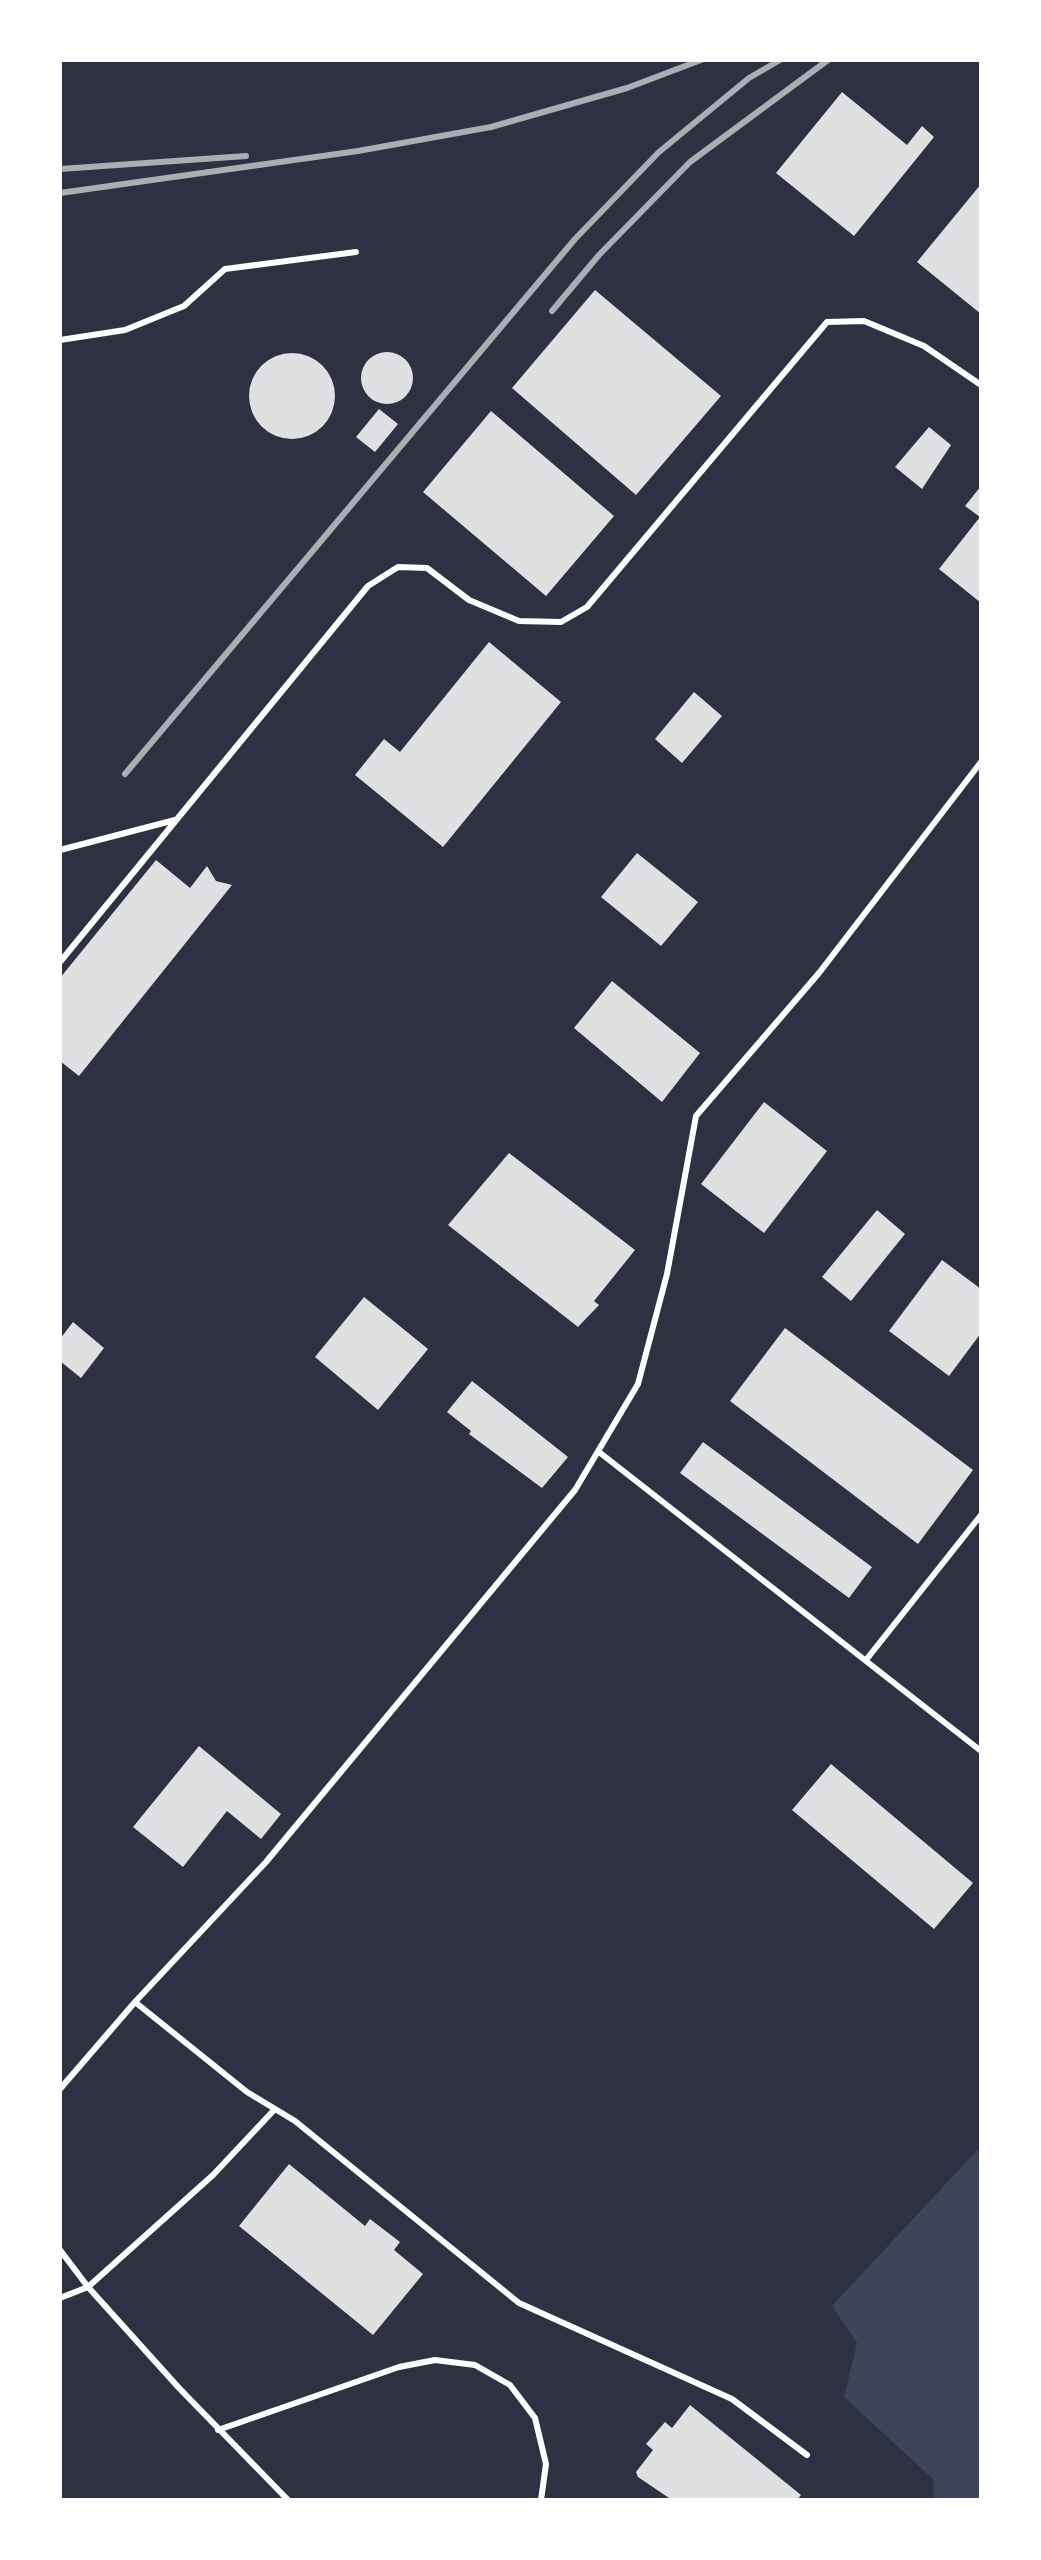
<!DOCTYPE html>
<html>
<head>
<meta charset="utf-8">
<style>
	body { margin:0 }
	#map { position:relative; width:1041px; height:2560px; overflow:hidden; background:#2d3142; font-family:Signika,sans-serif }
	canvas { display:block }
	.frame { position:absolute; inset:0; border:62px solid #fff; pointer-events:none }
</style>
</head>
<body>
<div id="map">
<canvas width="1041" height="2560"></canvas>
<div class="frame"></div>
</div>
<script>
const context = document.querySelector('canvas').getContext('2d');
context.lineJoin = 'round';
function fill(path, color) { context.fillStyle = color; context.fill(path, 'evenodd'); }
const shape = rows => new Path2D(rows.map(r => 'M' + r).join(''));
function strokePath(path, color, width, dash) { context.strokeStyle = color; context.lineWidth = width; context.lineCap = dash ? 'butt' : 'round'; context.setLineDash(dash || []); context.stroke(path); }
fill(shape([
	[981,2146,981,2500,934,2500,933,2479,844,2397,857,2343,832,2306]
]), '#3c4559');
fill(shape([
	[842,92,907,145,922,126,934,137,854,236,776,173],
	[981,184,981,314,917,262],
	[595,290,721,396,636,495,512,388],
	'361 378a26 26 0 1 1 52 0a26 26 0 1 1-52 0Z',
	'249 396a43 43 0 1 1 86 0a43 43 0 1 1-86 0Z',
	[379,409,398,424,375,452,356,437],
	[491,411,614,516,546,596,423,492],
	[929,427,951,445,922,489,895,467],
	[981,486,981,603,939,569,980,517,965,506],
	[489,642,561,702,443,847,355,775,384,739,400,752],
	[694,692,722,716,682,763,655,739],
	[637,853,698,902,661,946,601,897],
	[156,860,190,888,207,866,216,881,232,885,79,1076,60,1061,60,978],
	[612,981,700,1053,662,1102,574,1028],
	[764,1102,827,1151,764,1233,701,1184],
	[509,1153,635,1250,594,1301,599,1305,578,1327,448,1225],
	[877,1210,905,1234,851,1301,822,1277],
	[942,1260,981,1289,981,1333,949,1376,889,1331],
	[364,1297,428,1349,378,1410,315,1357],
	[73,1322,104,1348,81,1378,60,1361,60,1339],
	[785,1328,973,1470,918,1544,730,1401],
	[472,1381,568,1457,542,1488,469,1434,471,1431,447,1412],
	[703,1442,872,1567,849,1598,680,1473],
	[199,1746,281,1814,261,1839,227,1811,183,1867,133,1827],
	[831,1764,973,1883,934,1929,792,1810],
	[289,2164,365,2226,370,2219,400,2242,394,2250,423,2274,373,2335,239,2226],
	[690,2405,801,2495,797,2500,672,2500,638,2477,636,2472,653,2450,646,2444,665,2422,672,2428]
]), '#e0e0e3');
strokePath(shape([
	[60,340,125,330,184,306,225,269,356,252],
	[60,850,175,820],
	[60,962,368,586,398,567,427,568,469,600,519,621,561,622,587,607,827,322,864,321,924,346,981,385],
	[599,1452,981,1751],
	[866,1660,981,1515],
	[135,2002,247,2092,295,2121,519,2303,732,2399,807,2455],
	[60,2089,135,2002,266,1862,575,1490,638,1384,667,1274,696,1116,819,973,981,762],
	[60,2250,88,2287,179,2388,288,2500],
	[60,2298,88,2287,213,2175,275,2109],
	[218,2430,399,2367,435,2360,475,2365,510,2385,535,2418,546,2464,541,2500]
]), '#fff', 6);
strokePath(shape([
	[60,169,246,156],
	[60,193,358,151,491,127,627,88,701,60],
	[552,311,599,255,690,162,828,60],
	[125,774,575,239,659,152,749,78,780,60]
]), '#abadb3', 6);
</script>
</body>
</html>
